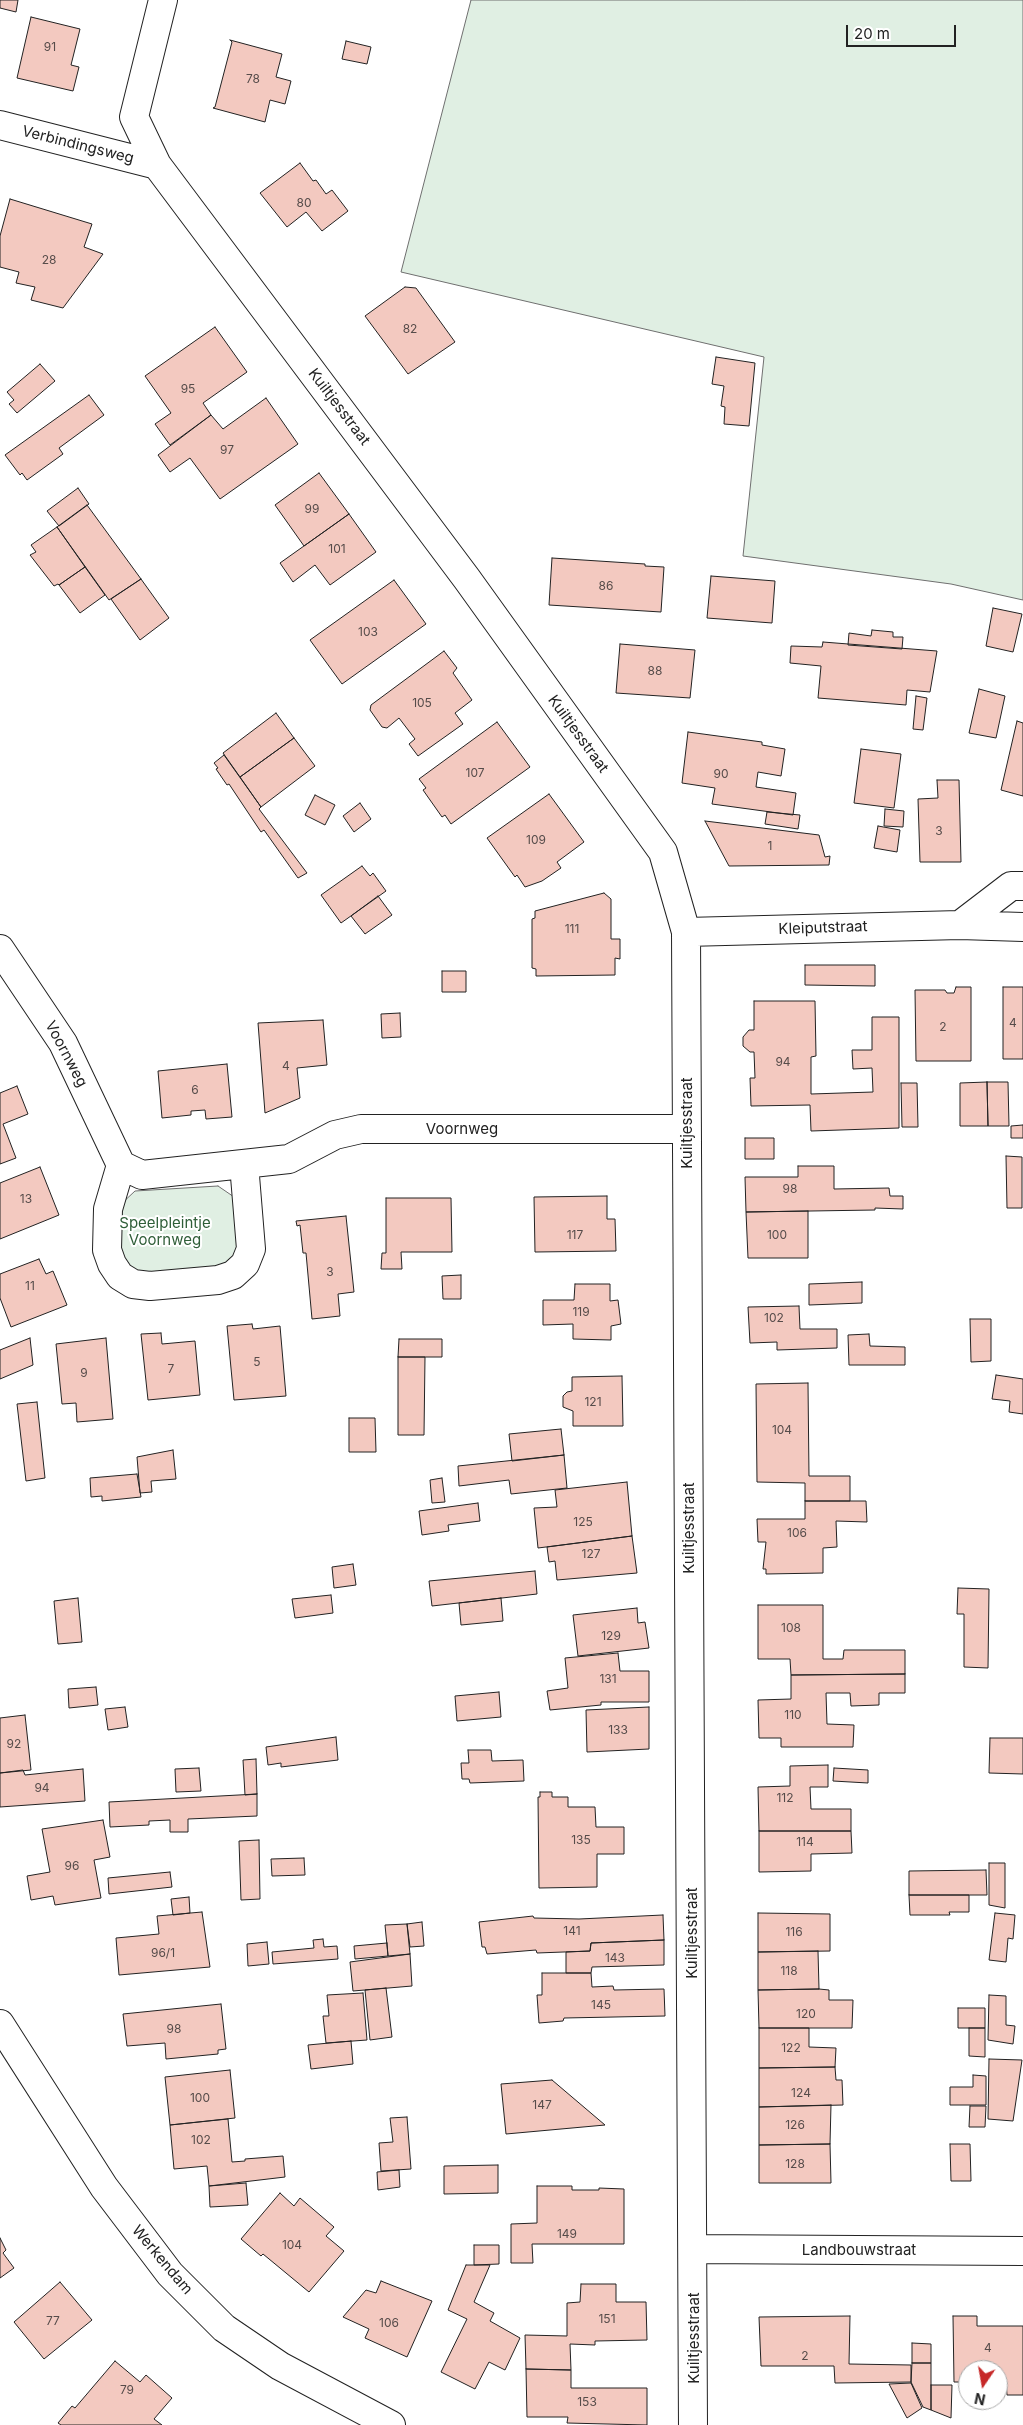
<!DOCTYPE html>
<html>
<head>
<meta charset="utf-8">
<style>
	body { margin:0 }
	#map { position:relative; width:1023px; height:2425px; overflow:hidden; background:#fff; font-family:Inter,sans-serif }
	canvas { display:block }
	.north { position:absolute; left:958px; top:2360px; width:50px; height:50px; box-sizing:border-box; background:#fff; border:1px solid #a7a7a7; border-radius:50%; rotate:192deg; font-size:14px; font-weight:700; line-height:20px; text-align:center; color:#222 }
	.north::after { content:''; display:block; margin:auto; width:18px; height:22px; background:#c62828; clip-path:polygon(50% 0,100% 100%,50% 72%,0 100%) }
	.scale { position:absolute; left:846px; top:25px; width:110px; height:22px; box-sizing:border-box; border:2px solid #222; border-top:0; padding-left:6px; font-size:15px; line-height:18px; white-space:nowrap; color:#222; -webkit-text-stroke:4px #fff; paint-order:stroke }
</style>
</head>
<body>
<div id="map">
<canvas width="1023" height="2425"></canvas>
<div class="north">N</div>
<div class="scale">20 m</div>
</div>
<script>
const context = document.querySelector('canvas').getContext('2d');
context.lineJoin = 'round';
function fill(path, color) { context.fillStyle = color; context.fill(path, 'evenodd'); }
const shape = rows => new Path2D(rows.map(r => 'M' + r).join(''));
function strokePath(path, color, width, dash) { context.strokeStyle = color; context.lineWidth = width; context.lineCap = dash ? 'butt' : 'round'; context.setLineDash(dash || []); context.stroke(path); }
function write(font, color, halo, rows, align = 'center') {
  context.font = font + ' Inter,sans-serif'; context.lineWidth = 4; context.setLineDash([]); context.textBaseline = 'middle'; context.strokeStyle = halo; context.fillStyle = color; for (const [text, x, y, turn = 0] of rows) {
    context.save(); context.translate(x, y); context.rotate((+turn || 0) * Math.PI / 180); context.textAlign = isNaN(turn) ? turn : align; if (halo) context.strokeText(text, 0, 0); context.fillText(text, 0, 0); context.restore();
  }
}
const green = shape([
	[471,0,1023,0,1023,600,951,584,743,556,764,357,401,272,471,0],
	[218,1186,237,1199,240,1250,226,1267,138,1274,123,1264,118,1236,120,1205,135,1191,218,1186]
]);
fill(green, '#e0efe3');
strokePath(green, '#6f6f6f', 1);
const building = shape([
	[0,0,18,0,16,12,0,8,0,0],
	[31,17,80,29,71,65,79,67,73,91,17,78,31,17],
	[230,40,282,54,276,77,291,81,285,104,270,100,265,122,213,108,215,107,232,42,230,40],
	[346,41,371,47,367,64,342,59,346,41],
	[300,163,313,181,316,180,326,194,332,190,348,211,322,231,306,212,287,227,260,193,300,163],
	[10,199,92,224,84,247,103,254,63,308,31,300,35,287,16,283,19,272,0,267,0,236,10,199],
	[405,287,416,288,455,342,408,374,365,316,405,287],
	[215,327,247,372,203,403,211,415,170,445,155,424,171,413,145,376,215,327],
	[716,357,755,363,749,426,724,424,725,407,721,406,724,386,712,384,716,357],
	[40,364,55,381,17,413,9,404,14,400,7,392,40,364],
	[89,395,104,415,59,448,63,454,27,480,22,473,20,475,5,455,89,395],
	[266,398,298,444,220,499,190,458,170,472,158,455,211,415,223,429,266,398],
	[319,473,349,514,304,546,275,505,319,473],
	[78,488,89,504,59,526,47,511,78,488],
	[87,505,141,579,109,600,57,527,87,505],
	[349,514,376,552,330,585,315,565,293,582,280,563,349,514],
	[57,527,85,567,59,585,58,584,54,586,30,555,36,552,31,545,57,527],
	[552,558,645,564,645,566,664,567,661,612,549,605,552,558],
	[85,567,105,595,80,613,59,585,85,567],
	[711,576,775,581,772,623,707,618,711,576],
	[141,579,169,618,140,640,111,599,141,579],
	[394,580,426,624,342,684,310,640,394,580],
	[993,608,1022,614,1013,652,986,646,993,608],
	[872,630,893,632,893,637,903,637,902,649,848,645,849,633,871,636,872,630],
	[823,642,937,651,930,692,907,690,906,705,818,698,821,666,790,663,791,646,822,647,823,642],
	[620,644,695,650,690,698,616,693,620,644],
	[444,651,457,668,453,673,472,700,455,713,463,724,418,756,409,744,415,739,399,718,387,728,382,727,370,710,371,705,444,651],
	[979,689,1005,696,996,738,969,733,979,689],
	[916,696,927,698,923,730,913,729,916,696],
	[276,713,294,738,240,777,223,753,276,713],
	[1017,721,1023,723,1023,796,1001,790,1017,721],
	[497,722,530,767,451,824,445,815,442,817,423,790,426,788,419,779,497,722],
	[688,732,762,742,762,745,785,749,781,776,758,772,756,787,796,793,793,815,712,804,715,788,682,783,688,732],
	[294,738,315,766,261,807,240,777,294,738],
	[861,749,901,754,894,808,854,803,861,749],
	[224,755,261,807,259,809,307,873,298,878,264,830,261,832,229,784,227,785,216,769,218,768,214,763,224,755],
	[937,780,959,780,961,862,920,862,918,799,938,798,937,780],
	[549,794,584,842,557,862,561,868,542,881,525,887,517,875,515,877,487,838,549,794],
	[315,795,335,805,325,825,305,815,315,795],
	[360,803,371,819,354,832,343,816,360,803],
	[885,809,904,811,903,827,884,826,885,809],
	[767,812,800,815,798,829,765,824,767,812],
	[705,821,819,835,825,857,830,856,829,865,729,866,705,821],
	[878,826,900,830,897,852,874,848,878,826],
	[362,866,370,876,373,873,386,891,341,923,321,895,362,866],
	[604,893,611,899,611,939,620,939,620,959,615,958,615,975,536,976,536,969,532,968,532,919,535,918,535,911,604,893],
	[378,896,392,915,365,934,351,916,378,896],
	[805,965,875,965,875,986,805,985,805,965],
	[442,971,466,971,466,992,442,992,442,971],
	[956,987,971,987,971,1061,916,1061,915,990,945,990,947,993,954,993,956,987],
	[1003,987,1023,987,1023,1059,1003,1059,1003,987],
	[754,1001,815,1001,816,1056,811,1057,811,1094,873,1092,872,1068,853,1069,852,1050,872,1050,872,1017,899,1017,899,1128,811,1131,810,1105,751,1106,750,1078,755,1078,754,1052,750,1052,743,1046,743,1037,749,1030,754,1030,754,1001],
	[400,1013,401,1037,382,1038,381,1014,400,1013],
	[323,1020,327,1065,297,1068,300,1098,265,1113,258,1023,323,1020],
	[227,1064,232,1117,206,1119,205,1110,191,1111,191,1115,162,1118,158,1071,227,1064],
	[987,1082,1008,1082,1009,1126,988,1126,987,1082],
	[987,1082,988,1126,960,1126,960,1083,987,1082],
	[901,1083,917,1083,918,1127,902,1127,901,1083],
	[17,1086,28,1114,3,1124,16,1158,0,1164,0,1093,17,1086],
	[1023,1125,1023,1138,1011,1138,1011,1126,1023,1125],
	[745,1138,774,1138,774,1159,745,1159,745,1138],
	[1006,1156,1022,1157,1022,1208,1007,1208,1006,1156],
	[798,1166,834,1166,834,1189,889,1188,890,1196,903,1196,903,1209,875,1208,875,1210,746,1212,745,1177,798,1177,798,1166],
	[40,1167,59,1215,0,1239,0,1183,40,1167],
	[607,1196,607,1219,615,1219,616,1251,535,1252,534,1197,607,1196],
	[386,1198,451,1198,452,1252,401,1252,402,1269,381,1269,382,1253,386,1253,386,1198],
	[808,1211,808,1258,748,1258,746,1212,808,1211],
	[346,1216,354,1292,338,1294,340,1316,312,1319,306,1253,303,1253,300,1225,297,1226,296,1221,346,1216],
	[39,1259,46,1274,53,1271,67,1305,11,1327,0,1298,0,1274,39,1259],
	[461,1275,461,1299,443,1299,442,1276,461,1275],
	[862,1282,862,1303,809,1305,809,1284,862,1282],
	[575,1284,610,1284,610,1301,618,1300,621,1324,611,1326,611,1340,573,1339,573,1324,543,1325,543,1300,574,1300,575,1284],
	[799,1306,800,1329,837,1329,837,1348,777,1350,777,1342,750,1343,748,1307,799,1306],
	[970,1319,991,1319,991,1361,971,1362,970,1319],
	[252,1324,253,1329,280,1326,286,1396,234,1400,227,1326,252,1324],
	[161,1333,162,1344,195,1341,200,1395,148,1400,141,1334,161,1333],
	[869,1334,870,1346,905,1347,905,1365,849,1365,848,1335,869,1334],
	[30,1338,33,1365,0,1379,0,1350,30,1338],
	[106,1338,113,1419,77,1422,76,1403,62,1404,56,1344,106,1338],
	[399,1339,442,1339,442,1357,398,1357,399,1339],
	[398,1357,425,1357,424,1435,398,1435,398,1357],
	[996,1375,1023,1379,1023,1414,1009,1412,1010,1401,992,1399,996,1375],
	[622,1376,623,1426,573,1426,573,1411,563,1407,563,1396,567,1392,572,1391,572,1377,622,1376],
	[808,1383,809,1476,850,1476,850,1501,805,1501,805,1483,757,1482,756,1384,808,1383],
	[37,1402,45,1478,26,1481,17,1404,37,1402],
	[349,1418,375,1418,376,1452,349,1452,349,1418],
	[561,1429,564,1455,512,1461,509,1434,561,1429],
	[173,1450,176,1479,151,1481,152,1492,140,1493,137,1457,173,1450],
	[564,1455,567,1488,511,1494,509,1480,459,1486,458,1466,564,1455],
	[137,1474,141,1497,102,1501,102,1496,91,1497,90,1478,137,1474],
	[442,1478,445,1502,432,1503,430,1480,442,1478],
	[627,1482,632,1536,538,1548,534,1508,557,1507,555,1490,627,1482],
	[805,1501,866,1501,867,1522,836,1521,837,1547,823,1548,823,1573,766,1574,766,1569,763,1569,766,1542,758,1542,757,1519,805,1519,805,1501],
	[478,1503,480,1521,448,1525,449,1531,422,1535,419,1511,478,1503],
	[632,1536,637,1573,557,1580,555,1561,549,1562,547,1547,632,1536],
	[353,1564,356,1585,334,1588,332,1567,353,1564],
	[535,1571,537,1594,432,1606,429,1581,535,1571],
	[958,1588,989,1589,988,1668,964,1667,964,1614,957,1614,958,1588],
	[331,1595,333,1613,295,1618,292,1599,331,1595],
	[78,1598,82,1642,58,1644,54,1601,78,1598],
	[501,1598,503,1621,461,1625,459,1603,501,1598],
	[758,1605,823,1605,823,1659,843,1659,844,1650,905,1650,905,1674,791,1675,790,1659,758,1659,758,1605],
	[637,1608,638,1623,645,1622,649,1648,578,1656,573,1615,637,1608],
	[618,1653,620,1671,649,1671,649,1702,601,1702,601,1705,550,1710,547,1691,568,1688,565,1658,618,1653],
	[905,1674,905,1693,879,1693,879,1705,851,1706,850,1693,826,1693,827,1724,854,1725,853,1747,781,1747,781,1738,759,1738,758,1700,791,1699,791,1675,905,1674],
	[96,1687,98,1705,69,1708,68,1689,96,1687],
	[499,1692,501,1717,457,1721,455,1696,499,1692],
	[125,1707,128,1727,108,1730,105,1709,125,1707],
	[649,1707,649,1749,587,1752,586,1710,649,1707],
	[25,1715,31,1770,0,1773,0,1718,25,1715],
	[336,1737,338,1760,281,1767,281,1763,268,1765,266,1747,336,1737],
	[990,1738,1023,1738,1023,1774,989,1773,990,1738],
	[468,1750,491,1750,492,1761,523,1760,524,1781,470,1783,469,1779,462,1779,461,1763,469,1763,468,1750],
	[256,1759,257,1794,245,1795,243,1760,256,1759],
	[828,1765,828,1787,810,1787,811,1809,851,1809,851,1831,759,1831,758,1787,790,1786,790,1766,828,1765],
	[199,1768,201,1791,176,1792,175,1769,199,1768],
	[834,1768,868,1770,868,1783,833,1781,834,1768],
	[83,1769,85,1801,0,1807,0,1773,23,1770,25,1775,83,1769],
	[540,1792,552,1792,552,1797,568,1797,568,1807,595,1807,596,1827,624,1827,624,1854,597,1854,597,1887,539,1888,538,1797,540,1797,540,1792],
	[257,1794,257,1816,188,1819,188,1832,170,1832,170,1820,149,1821,149,1825,110,1827,109,1802,257,1794],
	[103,1820,110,1857,94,1860,101,1898,55,1905,53,1896,31,1900,27,1876,50,1872,42,1829,103,1820],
	[759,1831,851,1831,852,1853,811,1854,811,1871,759,1872,759,1831],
	[259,1840,260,1899,241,1900,239,1841,259,1840],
	[304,1858,305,1875,272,1876,271,1859,304,1858],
	[989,1863,1005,1863,1005,1908,989,1905,989,1863],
	[986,1870,987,1895,909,1895,909,1871,986,1870],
	[170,1872,172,1887,109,1894,108,1878,170,1872],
	[909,1895,969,1895,969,1912,949,1912,950,1915,910,1915,909,1895],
	[189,1897,190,1913,173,1915,171,1899,189,1897],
	[202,1912,210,1967,119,1975,116,1938,159,1934,157,1916,202,1912],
	[758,1913,830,1914,830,1951,758,1952,758,1913],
	[995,1913,1015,1915,1013,1939,1008,1938,1006,1962,989,1960,995,1913],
	[663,1915,664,1940,591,1943,590,1951,537,1953,536,1950,487,1954,485,1947,482,1947,479,1922,533,1916,534,1918,579,1919,663,1915],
	[422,1922,424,1946,410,1947,407,1924,422,1922],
	[407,1924,410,1954,388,1956,385,1925,407,1924],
	[323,1939,324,1947,337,1946,338,1959,273,1964,272,1952,314,1948,313,1940,323,1939],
	[664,1940,664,1965,592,1967,591,1973,566,1973,566,1952,590,1951,591,1943,664,1940],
	[267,1942,269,1964,248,1966,247,1944,267,1942],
	[387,1943,388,1956,355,1959,354,1946,387,1943],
	[818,1951,819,1989,758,1990,758,1952,818,1951],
	[410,1954,412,1986,353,1991,350,1962,410,1954],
	[542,1973,591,1973,592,1987,613,1986,614,1990,664,1989,665,2016,564,2018,563,2021,539,2023,537,1995,542,1995,542,1973],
	[386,1988,392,2037,370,2040,365,1990,386,1988],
	[819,1989,829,1990,829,2000,853,2000,852,2028,759,2028,758,1990,819,1989],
	[363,1993,367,2040,326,2043,323,2016,329,2016,327,1995,363,1993],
	[989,1995,1006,1996,1006,2025,1015,2026,1013,2044,988,2040,989,1995],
	[221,2004,226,2049,218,2050,218,2054,166,2059,165,2043,127,2046,123,2014,221,2004],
	[958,2008,985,2008,985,2028,958,2028,958,2008],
	[759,2028,809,2028,809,2047,836,2048,835,2067,759,2068,759,2028],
	[969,2028,985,2028,985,2057,969,2056,969,2028],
	[351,2041,353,2064,311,2069,308,2045,351,2041],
	[989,2059,1022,2060,1013,2121,988,2119,989,2059],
	[835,2067,836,2080,842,2080,843,2105,759,2107,759,2068,835,2067],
	[230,2070,235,2118,170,2125,165,2077,230,2070],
	[973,2075,986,2076,986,2105,950,2105,950,2087,973,2087,973,2075],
	[552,2080,605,2125,506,2134,501,2084,552,2080],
	[831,2105,830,2144,759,2145,759,2107,831,2105],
	[970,2106,986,2106,985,2127,969,2127,970,2106],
	[407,2117,411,2169,381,2171,379,2143,393,2142,390,2118,407,2117],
	[228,2119,232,2162,245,2161,245,2159,283,2156,285,2177,209,2186,207,2166,174,2169,170,2125,228,2119],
	[830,2144,831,2183,759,2183,759,2145,830,2144],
	[950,2144,970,2144,971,2181,951,2181,950,2144],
	[498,2165,498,2193,444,2194,444,2166,498,2165],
	[399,2170,400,2187,378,2190,377,2172,399,2170],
	[246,2183,248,2205,210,2207,209,2186,246,2183],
	[537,2186,572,2186,572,2190,599,2190,599,2188,624,2189,624,2244,532,2244,533,2263,511,2263,511,2224,537,2223,537,2186],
	[280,2193,294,2206,300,2198,334,2227,326,2236,344,2251,309,2292,263,2254,261,2256,241,2239,280,2193],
	[0,2238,6,2250,3,2253,14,2268,0,2278,0,2238],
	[474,2245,499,2245,499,2264,474,2265,474,2245],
	[466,2265,490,2265,474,2302,494,2313,490,2321,520,2338,505,2370,489,2362,475,2389,441,2372,467,2319,448,2310,466,2265],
	[381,2281,432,2301,407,2357,365,2338,369,2329,343,2317,366,2290,376,2293,381,2281],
	[60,2282,92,2320,44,2359,14,2322,60,2282],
	[581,2284,616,2284,616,2302,646,2302,647,2340,595,2341,595,2345,570,2344,571,2370,526,2369,525,2335,567,2336,567,2303,580,2302,581,2284],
	[850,2316,849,2364,911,2365,911,2382,835,2383,834,2366,761,2366,759,2317,850,2316],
	[953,2316,977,2316,977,2326,1023,2326,1023,2395,1007,2395,1006,2382,998,2382,998,2370,968,2370,968,2382,954,2382,953,2316],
	[912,2343,931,2344,931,2363,912,2363,912,2343],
	[115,2361,140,2382,146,2375,172,2398,154,2419,162,2425,61,2425,58,2423,72,2406,75,2408,115,2361],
	[912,2363,931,2363,931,2410,923,2407,911,2382,912,2363],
	[526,2369,571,2370,571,2388,647,2388,647,2425,567,2423,568,2417,527,2417,526,2369],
	[911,2383,922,2408,907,2418,889,2384,911,2383],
	[931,2385,952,2385,951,2418,931,2410,931,2385]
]);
fill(building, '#f3c9c0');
strokePath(building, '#222', 1);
const street = shape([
	[163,0,134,117,157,165,467,579,663,852,686,932,693,2425],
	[0,125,157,165],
	[960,925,1011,886,1023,886],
	[686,932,960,925,1023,927],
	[0,949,63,1043,121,1165,142,1175,289,1159,335,1135,361,1129,686,1129],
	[121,1165,108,1209,107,1250,112,1264,120,1276,133,1284,150,1286,218,1280,233,1275,245,1264,251,1249,244,1164],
	[0,2024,104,2187,170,2274,224,2328,280,2366,391,2425],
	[694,2249,1023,2251]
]);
strokePath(street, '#222', 30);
strokePath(street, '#fff', 28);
write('12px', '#564c4a', null, [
	["91",50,47],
	["78",253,79],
	["80",304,203],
	["28",49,260],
	["82",410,329],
	["95",188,389],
	["97",227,450],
	["99",312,509],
	["101",337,549],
	["86",606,586],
	["103",368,632],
	["88",655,671],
	["105",422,703],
	["107",475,773],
	["90",721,774],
	["3",939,831],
	["109",536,840],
	["1",770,846],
	["111",572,929],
	["4",1013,1023],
	["2",943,1027],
	["94",783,1062],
	["4",286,1066],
	["6",195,1090],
	["98",790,1189],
	["13",26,1199],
	["117",575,1235],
	["100",777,1235],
	["3",330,1272],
	["11",30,1286],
	["119",581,1312],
	["102",774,1318],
	["5",257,1362],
	["7",171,1369],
	["9",84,1373],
	["121",593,1402],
	["104",782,1430],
	["125",583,1522],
	["106",797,1533],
	["127",591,1554],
	["108",791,1628],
	["129",611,1636],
	["131",608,1679],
	["110",793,1715],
	["133",618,1730],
	["92",14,1744],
	["94",42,1788],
	["112",785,1798],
	["135",581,1840],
	["114",805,1842],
	["96",72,1866],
	["141",572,1931],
	["116",794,1932],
	["96/1",163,1953],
	["143",615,1958],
	["118",789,1971],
	["145",601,2005],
	["120",806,2014],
	["98",174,2029],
	["122",791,2048],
	["124",801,2093],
	["100",200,2098],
	["147",542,2105],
	["126",795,2125],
	["102",201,2140],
	["128",795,2164],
	["149",567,2234],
	["104",292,2245],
	["151",607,2319],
	["77",53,2321],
	["106",389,2323],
	["4",988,2348],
	["2",805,2356],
	["79",127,2390],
	["153",587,2402]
]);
write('15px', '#222', '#fff', [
	["Verbindingsweg",78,145,14],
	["Kuiltjesstraat",339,407,53],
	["Kuiltjesstraat",578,734,54],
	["Kleiputstraat",823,928,-2],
	["Voornweg",66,1054,62],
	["Kuiltjesstraat",687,1123,-90],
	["Voornweg",462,1129],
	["Kuiltjesstraat",689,1528,-90],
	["Kuiltjesstraat",692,1933,-90],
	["Landbouwstraat",859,2250],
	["Werkendam",162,2260,50],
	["Kuiltjesstraat",694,2338,-90]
]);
write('15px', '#2f5e38', '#fff', [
	["Speelpleintje",165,1223],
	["Voornweg",165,1240]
]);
</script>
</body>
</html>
